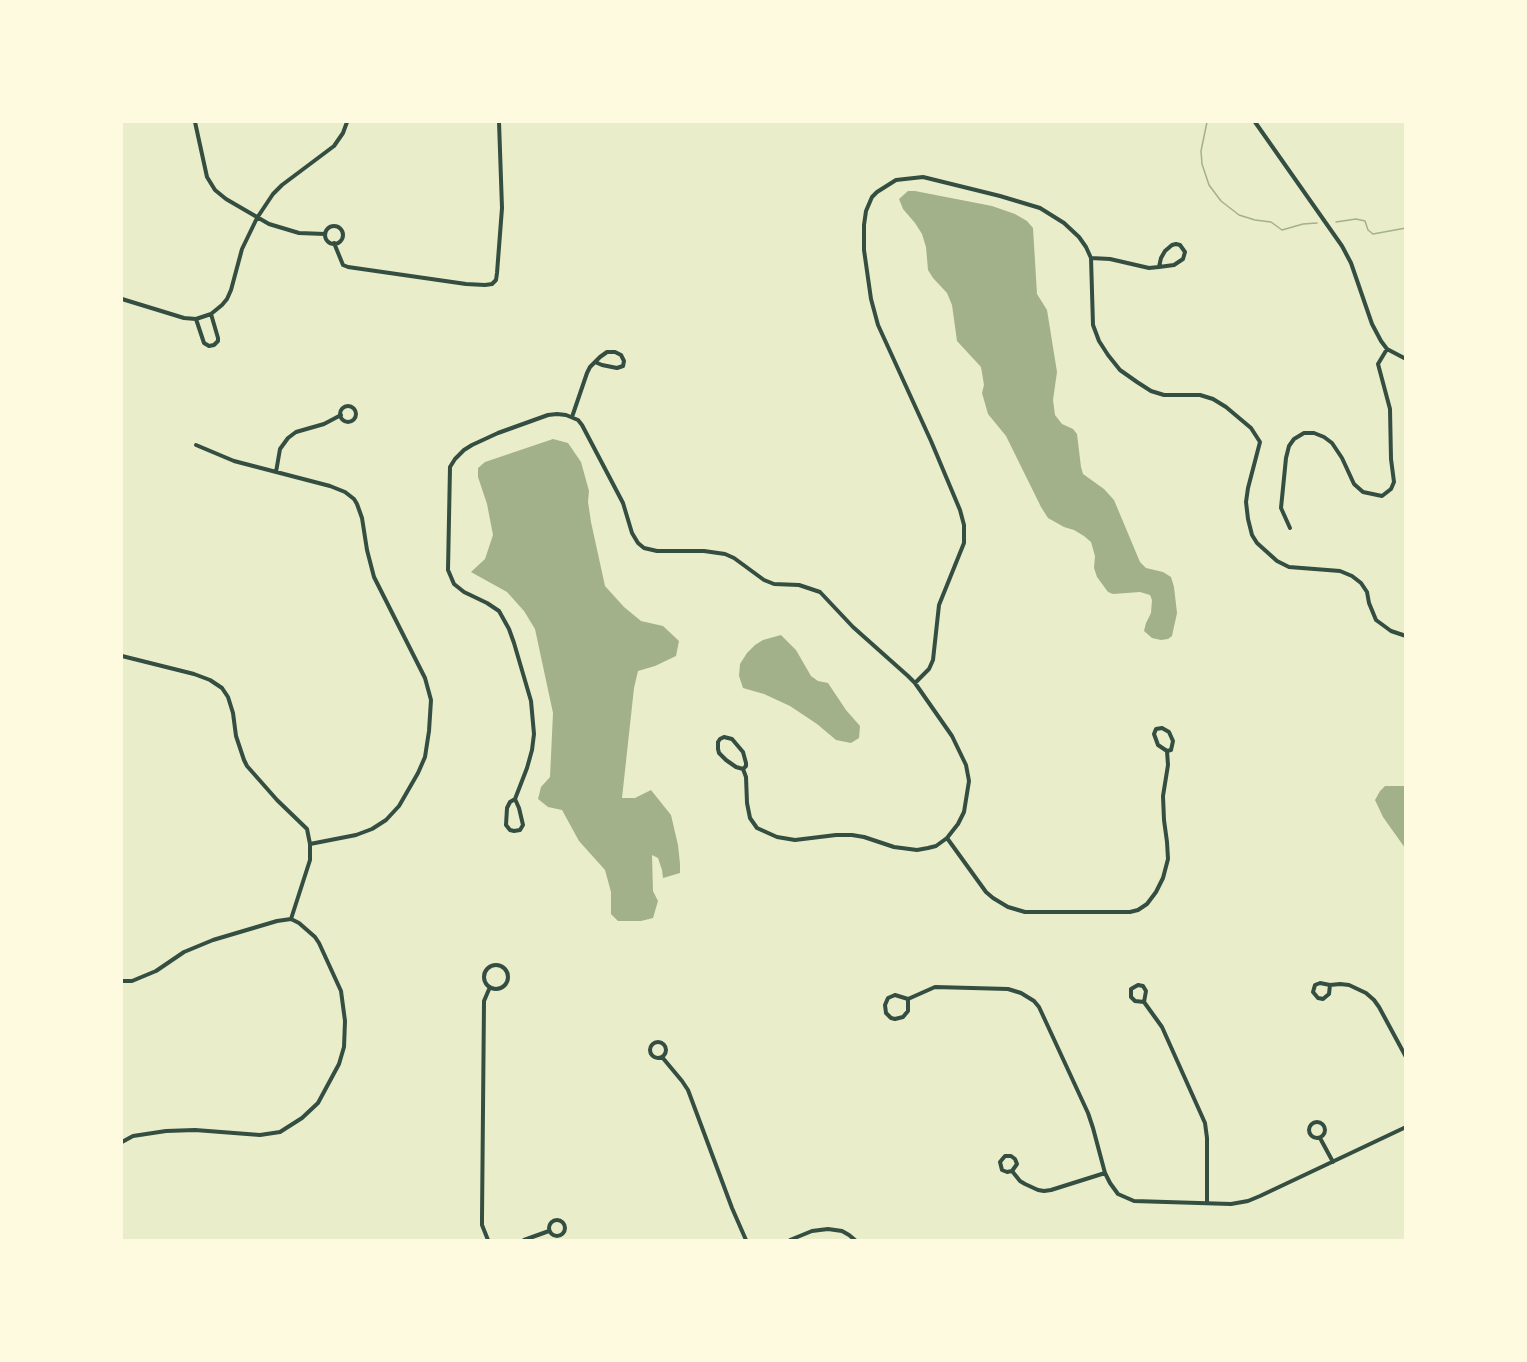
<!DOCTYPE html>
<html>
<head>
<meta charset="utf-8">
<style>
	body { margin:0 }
	#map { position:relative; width:1527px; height:1362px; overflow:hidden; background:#e9edc9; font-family:"Open Sans",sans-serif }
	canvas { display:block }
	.frame { position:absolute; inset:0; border:123px solid #fefae0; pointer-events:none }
</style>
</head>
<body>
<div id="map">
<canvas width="1527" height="1362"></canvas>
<div class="frame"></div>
</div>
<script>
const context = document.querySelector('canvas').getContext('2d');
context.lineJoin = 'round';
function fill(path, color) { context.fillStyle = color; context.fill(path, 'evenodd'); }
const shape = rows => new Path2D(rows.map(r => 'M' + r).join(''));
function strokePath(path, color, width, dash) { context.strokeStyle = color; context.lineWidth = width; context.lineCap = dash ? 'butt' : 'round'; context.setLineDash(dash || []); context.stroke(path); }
fill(shape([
	[908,191,915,191,992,206,1015,214,1027,221,1033,228,1037,294,1047,310,1057,372,1053,400,1055,415,1062,424,1073,429,1077,434,1081,467,1083,474,1104,489,1114,500,1140,562,1146,568,1163,572,1171,577,1174,587,1177,613,1172,636,1168,639,1161,640,1152,638,1144,631,1146,623,1151,613,1152,600,1150,595,1140,592,1113,594,1108,592,1097,577,1094,568,1095,556,1091,542,1084,536,1074,530,1064,527,1048,518,1041,507,1006,436,988,414,982,393,984,385,981,367,957,341,952,305,947,293,933,278,928,270,926,247,922,234,915,223,903,209,899,199],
	[553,439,568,443,581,462,589,491,588,502,591,522,605,586,624,607,641,621,663,626,679,641,676,656,655,666,638,671,634,688,622,798,635,798,651,790,671,815,678,845,680,864,680,873,663,878,662,870,658,858,652,855,653,891,658,901,653,918,641,921,618,921,611,914,611,892,605,870,579,841,562,810,548,807,538,799,541,787,550,777,553,713,535,629,524,611,507,592,471,572,485,559,493,535,487,504,478,477,478,468,485,462],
	[781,635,796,650,811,676,818,681,828,683,846,710,860,726,859,738,851,743,836,740,817,724,790,706,764,694,743,688,739,676,740,664,747,653,755,645,763,640],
	[1385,786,1405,786,1405,848,1383,817,1375,800,1380,791]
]), '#a3b18a');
strokePath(shape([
	[1207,122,1201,151,1202,164,1209,185,1221,201,1239,215,1255,220,1271,222,1282,230,1303,224,1317,223],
	[1336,222,1356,219,1365,221,1368,230,1373,234,1406,228]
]), '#a3b18a', 1.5);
strokePath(shape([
	[195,122,207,177,215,190,226,199,269,224,299,233,325,234],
	[1255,122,1342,246,1351,263,1372,324,1381,341,1387,349,1406,359],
	'325 235a9 9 0 1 1 18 0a9 9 0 1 1-18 0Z',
	[334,243,343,265,348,267,466,284,485,285,492,284,496,280,497,273,502,208,499,122],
	[1176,244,1180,245,1185,252,1183,259,1174,265,1159,267,1161,258,1165,251,1172,245,1176,244],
	[1091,258,1110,259,1149,268,1159,267],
	[122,299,184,318,196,319,211,314,222,305,227,299,231,290,242,249,257,218,273,194,282,185,334,146,343,133,347,122],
	[196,319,204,343,209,346,214,345,218,341,218,338,211,314],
	'340 414a8 8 0 1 1 16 0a8 8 0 1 1-16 0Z',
	[572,417,587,373,590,367,600,357,607,352,615,352,621,355,624,361,623,366,617,368,602,365,595,362],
	[196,445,234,461,330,486,345,492,354,499,357,504,362,518,367,550,374,577,425,678,431,700,429,731,425,757,418,773,399,806,386,820,372,829,356,835,310,844],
	[276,472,280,449,288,438,296,432,324,424,341,415],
	[1290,528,1281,508,1286,458,1289,446,1294,439,1304,433,1314,433,1324,437,1332,443,1342,458,1354,484,1363,492,1382,496,1391,489,1394,482,1391,459,1390,409,1378,364,1387,349],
	[122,656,194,674,210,680,222,688,228,697,233,713,236,736,244,760,247,766,277,800,307,829,310,844,310,860,291,919,299,923,315,937,319,943,341,991,345,1021,344,1047,339,1064,318,1103,302,1118,280,1132,260,1135,195,1130,166,1131,133,1136,122,1142],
	[1162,728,1169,732,1173,741,1171,750,1167,751,1158,745,1154,734,1156,729,1162,728],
	[724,737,732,739,743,752,746,763,746,766,743,769,736,767,726,760,719,753,718,749,718,742,720,739,724,737],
	[1167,751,1168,765,1163,796,1164,820,1167,842,1168,859,1163,878,1156,892,1147,904,1138,910,1130,912,1025,912,1008,907,993,898,986,892,947,838,958,824,964,812,969,781,966,765,952,736,915,683,929,669,933,660,939,605,964,543,964,525,960,510,931,441,878,325,871,299,864,250,864,225,866,211,872,197,877,192,896,180,923,177,1000,196,1040,208,1064,223,1079,237,1086,247,1091,258,1093,325,1099,341,1108,355,1120,370,1137,382,1151,391,1164,395,1200,395,1213,399,1226,407,1251,428,1260,442,1248,488,1246,502,1248,519,1252,535,1257,543,1277,561,1289,567,1340,571,1352,576,1361,583,1367,592,1369,603,1376,620,1391,631,1406,636],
	[743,769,746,777,747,803,750,818,757,828,777,837,795,840,836,835,852,835,864,837,894,847,917,850,928,848,936,846,947,838],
	[515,799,519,808,523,825,520,830,514,831,510,830,506,825,507,808,510,802,515,799,527,768,532,750,534,734,531,701,514,643,509,629,499,611,487,603,464,592,454,584,448,570,450,467,455,459,464,450,472,445,498,433,548,415,557,414,566,415,578,420,582,425,623,503,632,533,638,543,644,548,657,551,704,551,725,554,734,558,764,580,774,584,799,585,820,592,853,627,908,676,915,683],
	'484 977a12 12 0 1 1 24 0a12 12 0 1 1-24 0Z',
	[122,981,132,981,156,971,184,952,213,940,277,921,291,919],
	[1320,983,1330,985,1329,994,1323,999,1318,998,1313,992,1315,985,1320,983],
	[1138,985,1143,986,1146,991,1144,1002,1135,1001,1131,997,1131,989,1138,985],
	[1330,985,1340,984,1349,985,1366,993,1374,1000,1379,1007,1406,1057],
	[895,995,908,999,908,1011,903,1017,895,1019,891,1018,886,1013,885,1005,888,998,895,995],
	[908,999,935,987,1008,989,1021,993,1034,1001,1039,1007,1088,1113,1093,1128,1105,1173,1110,1183,1118,1194,1134,1201,1231,1204,1248,1201,1260,1196,1406,1127],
	[1144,1002,1162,1027,1205,1123,1207,1138,1207,1203],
	'650 1050a8 8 0 1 1 16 0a8 8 0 1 1-16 0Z',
	[662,1057,682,1081,688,1090,732,1208,746,1240],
	'1309 1130a8 8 0 1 1 16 0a8 8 0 1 1-16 0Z',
	[1320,1138,1333,1162],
	[1012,1171,1017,1164,1015,1159,1011,1156,1005,1156,1000,1162,1002,1170,1007,1172,1012,1171,1020,1181,1025,1184,1038,1190,1044,1191,1051,1190,1105,1173],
	'549 1228a8 8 0 1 1 16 0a8 8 0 1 1-16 0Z',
	[488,1240,482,1225,482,1218,484,1001,490,987],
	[524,1240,549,1231],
	[790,1240,812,1231,828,1229,842,1231,849,1235,855,1240]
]), '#344e41', 4);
</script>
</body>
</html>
